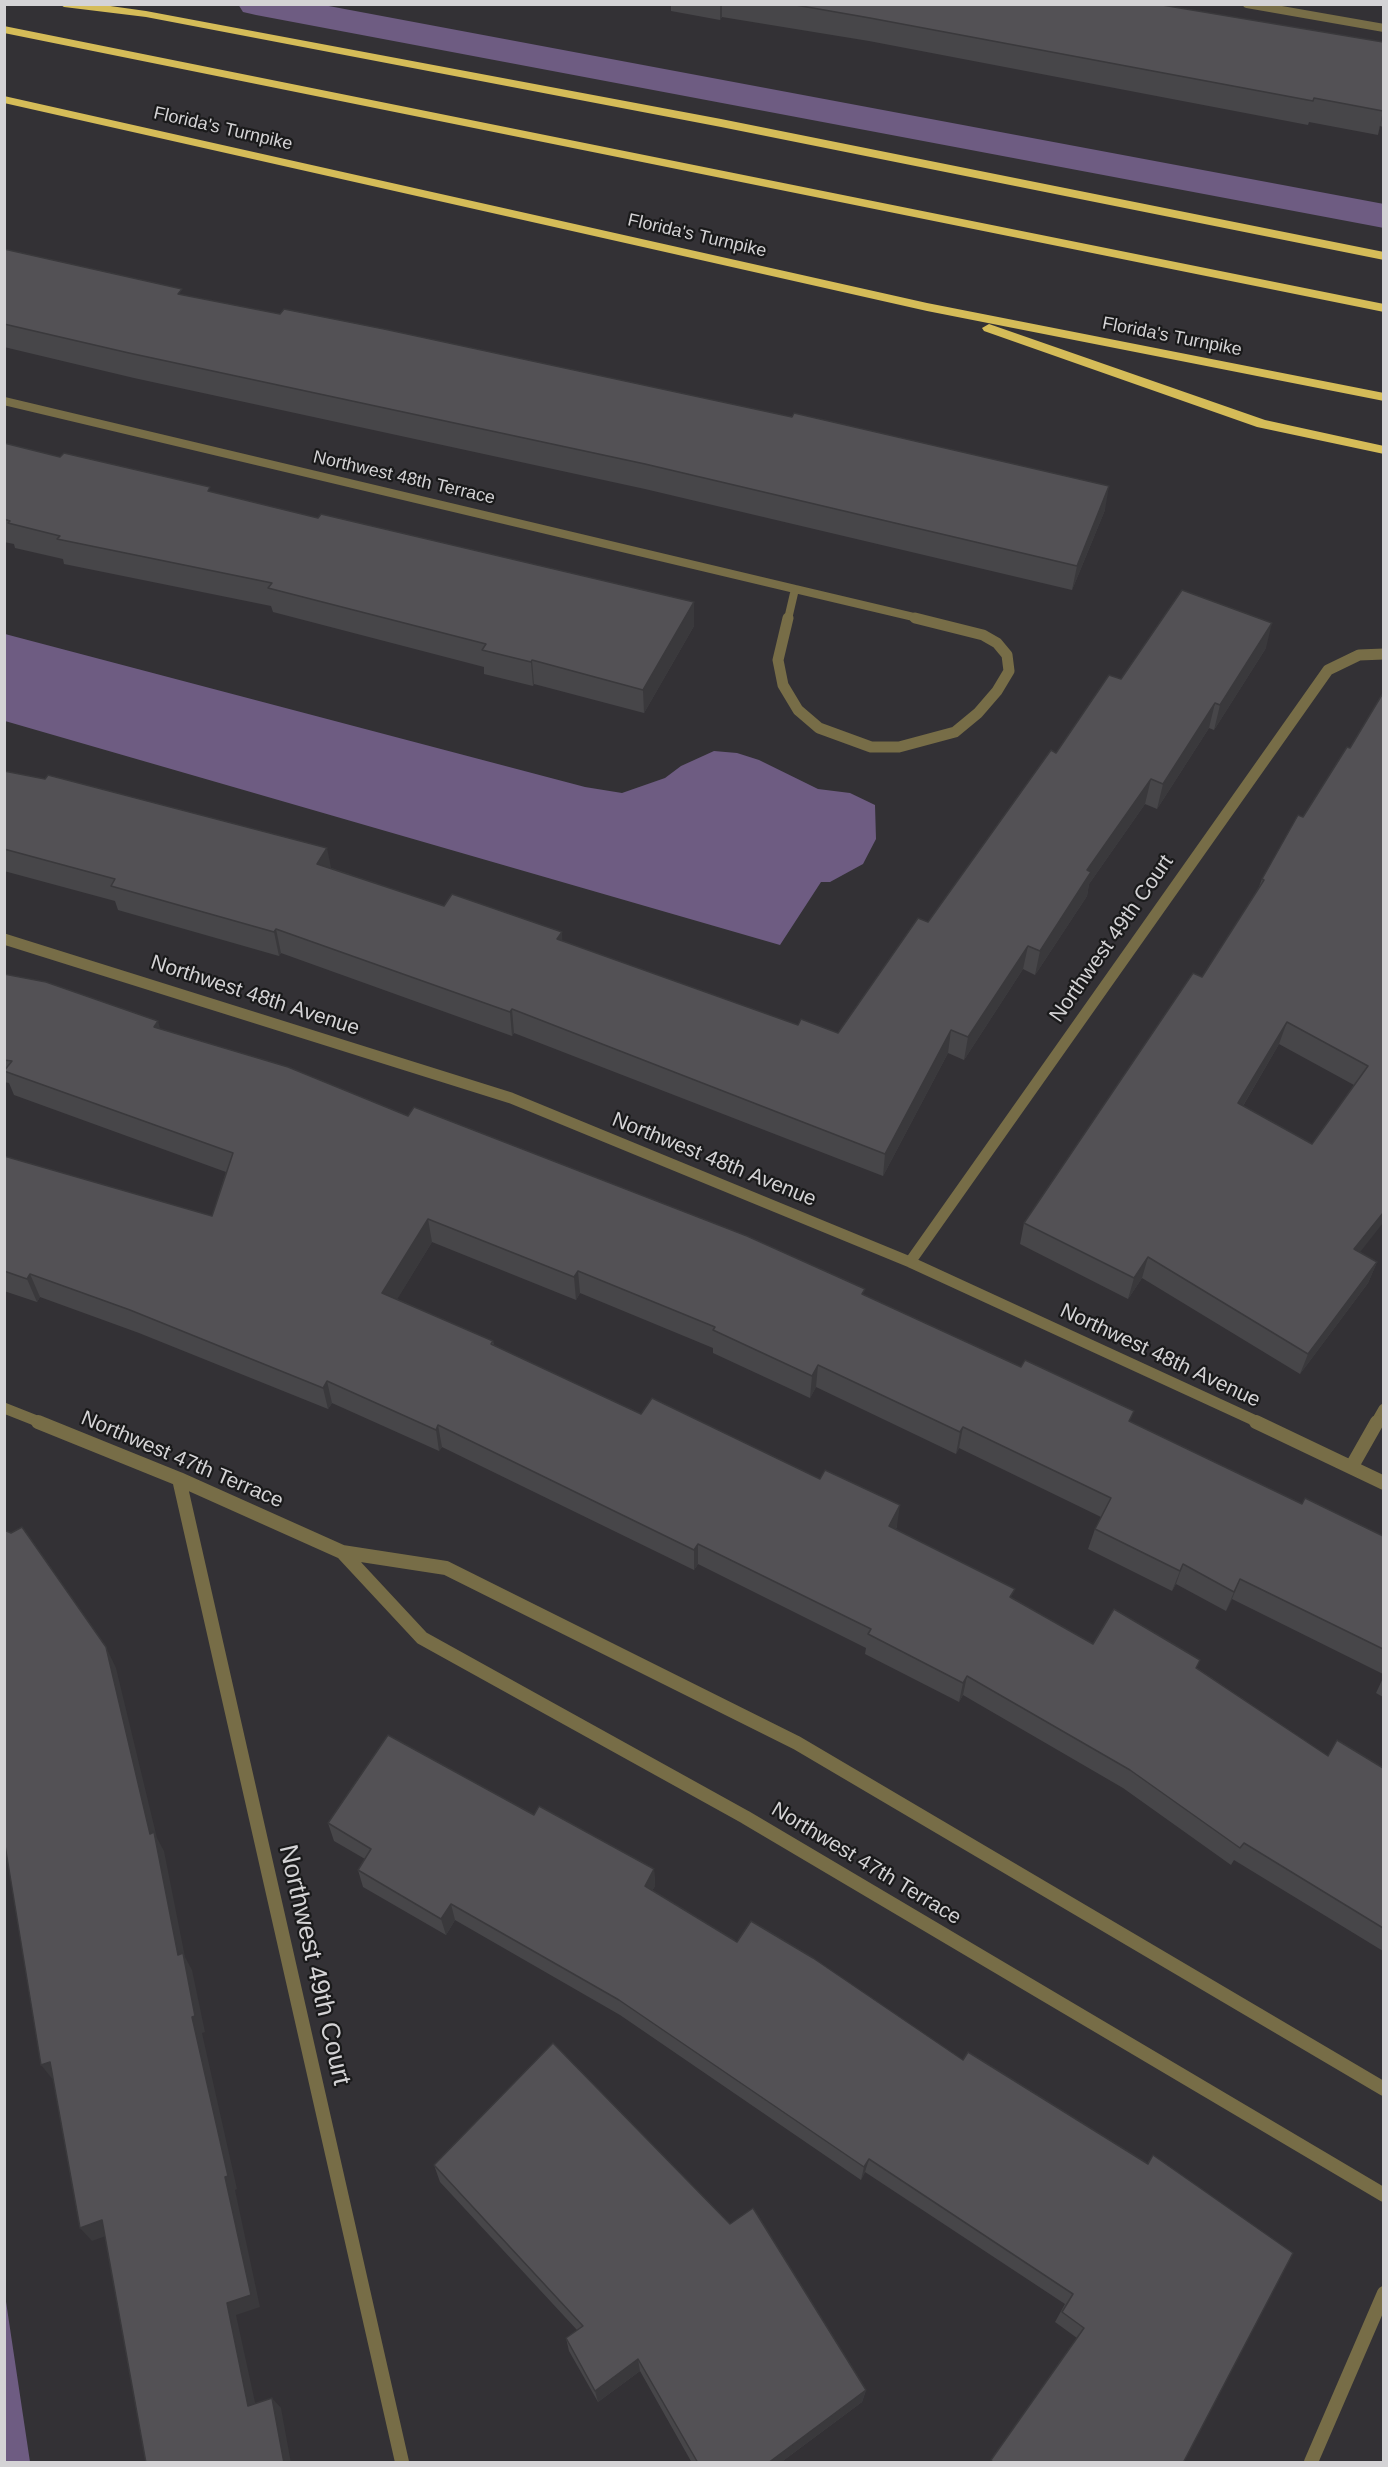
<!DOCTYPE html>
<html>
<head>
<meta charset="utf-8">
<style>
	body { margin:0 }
	#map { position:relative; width:1388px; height:2467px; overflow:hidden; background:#333135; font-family:Arial,sans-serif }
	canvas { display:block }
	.frame { position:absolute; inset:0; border:6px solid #d4d3d5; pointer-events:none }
</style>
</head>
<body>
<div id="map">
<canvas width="1388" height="2467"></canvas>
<div class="frame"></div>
</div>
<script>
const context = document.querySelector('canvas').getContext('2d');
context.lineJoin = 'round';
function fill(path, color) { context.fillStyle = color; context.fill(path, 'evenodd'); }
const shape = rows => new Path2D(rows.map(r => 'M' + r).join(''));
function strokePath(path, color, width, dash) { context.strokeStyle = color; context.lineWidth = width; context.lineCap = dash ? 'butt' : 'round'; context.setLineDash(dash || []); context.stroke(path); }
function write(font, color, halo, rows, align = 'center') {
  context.font = font + ' Arial,sans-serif'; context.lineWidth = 4.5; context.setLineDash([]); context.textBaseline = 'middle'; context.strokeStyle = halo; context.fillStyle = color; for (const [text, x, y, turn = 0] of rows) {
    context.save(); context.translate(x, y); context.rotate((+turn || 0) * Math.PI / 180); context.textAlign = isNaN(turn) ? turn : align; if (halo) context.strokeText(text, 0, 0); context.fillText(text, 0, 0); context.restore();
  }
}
fill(shape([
	[5,634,585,787,622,793,665,778,681,766,714,751,737,753,759,760,818,789,850,793,875,805,876,839,863,864,830,882,821,882,780,945,5,721],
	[5,2295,30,2462,5,2462]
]), '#6e5c82');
fill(shape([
	[238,4,318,4,1384,204,1384,228,256,15,243,12,238,4]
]), '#6e5c82');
strokePath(shape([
	[1247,4,1384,28],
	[4,401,795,589],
	[795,589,922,619],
	[788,619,795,589]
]), '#776d47', 8);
strokePath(shape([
	[788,618,778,660,783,685,798,710,819,728,871,747,899,747,955,732,978,713,997,691,1009,671,1007,655,997,643,983,635,915,618],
	[4,939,511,1098,910,1262,1260,1423],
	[910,1262,1328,670,1359,655,1384,654],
	[4,1408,42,1423],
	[1376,1423,1384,1409]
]), '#776d47', 11);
strokePath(shape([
	[38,1422,179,1479,342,1552,446,1568,797,1743,1384,2089],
	[1256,1422,1384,1483],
	[1352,1466,1377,1422],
	[179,1479,402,2462],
	[342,1552,422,1638,745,1817,1384,2195],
	[1311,2462,1384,2293]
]), '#776d47', 14);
fill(shape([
	[59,4,96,4,146,11,721,119,1384,252,1384,260,721,127,146,17,64,7,59,4],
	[4,26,1384,304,1384,312,4,33,4,26],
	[4,96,927,303,1384,393,1384,401,927,311,4,103,4,96],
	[989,324,1265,420,1384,446,1384,454,1257,427,984,331,982,328,989,324]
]), '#d5bc58');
fill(shape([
	[659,4,1156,4,1383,42,1383,127,1380,126,1378,135,1309,122,1308,125,869,41,722,17,720,20,671,11,671,6],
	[4,249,183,295,1105,510,1072,590,645,489,134,378,4,347],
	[4,443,60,457,211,492,694,626,644,713,534,684,533,686,484,674,484,667,273,612,271,606,64,564,63,559,15,548,14,544,4,542],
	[1266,648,1214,730,1209,728,1157,809,1145,804,1089,884,1087,896,1035,975,1023,969,964,1060,948,1053,883,1176,514,1033,512,1036,281,953,279,956,118,910,115,901,4,871,4,771,331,868,444,906,562,932,562,941,798,1025,838,1033,928,922,1056,753,1121,679],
	[1383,693,1360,1252,1377,1262,1368,1283,1300,1374,1142,1278,1128,1299,1020,1244,1024,1223,1202,977,1258,889,1262,879,1350,748],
	[1279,1044,1354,1085,1312,1144,1243,1106],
	[4,974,408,1116,864,1295,1302,1504,1383,1536,1383,1674,1232,1599,1226,1611,1176,1584,1172,1591,1088,1549,1095,1529,1101,1517,959,1448,956,1454,816,1387,810,1398,713,1353,713,1348,580,1293,576,1300,432,1242,397,1299,493,1341,494,1346,641,1414,897,1526,896,1529,1012,1599,1093,1644,1197,1668,1328,1756,1383,1768,1383,1951,1234,1860,1231,1865,1123,1788,963,1695,959,1702,865,1654,866,1648,698,1564,694,1570,442,1447,439,1451,332,1403,328,1409,139,1333,40,1297,37,1302,4,1291,4,1156,212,1216,226,1172,14,1095,9,1083,4,1082],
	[1383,1678,1383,1697,1376,1693],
	[534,1815,654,1869,655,1886,652,1891,737,1942,963,2060,1147,2164,1153,2155,1183,2463,989,2463,1077,2338,1055,2322,1065,2304,865,2172,861,2180,620,2015,455,1920,446,1935,363,1887,358,1870,365,1859,334,1841,328,1823],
	[434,2165,866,2390,862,2402,780,2463,692,2463,640,2371,598,2402,569,2351,566,2338,577,2330,440,2182]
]), '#474649');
fill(shape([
	[720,4,722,4,722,17,720,20],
	[1383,111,1383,114,1378,135],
	[1109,486,1105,510,1072,590,1077,566],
	[694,602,694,626,644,713,643,690],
	[1272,623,1266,648,1214,730,1220,705],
	[532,660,534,684,533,686,531,662],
	[1215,703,1209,728,1157,809,1163,784],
	[1151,779,1145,804,1089,884,1087,896,1035,975,1040,951,1087,870],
	[327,848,332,872,317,864],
	[276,929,281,953,279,956,274,932],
	[562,932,563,956,557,939],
	[1028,946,1023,969,964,1060,968,1037],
	[512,1009,514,1033,512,1036,510,1012],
	[158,1021,165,1046,154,1027],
	[1287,1022,1279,1044,1231,1126,1238,1103],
	[951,1030,948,1053,883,1176,885,1154],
	[1383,1213,1383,1223,1346,1270,1354,1249],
	[428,1219,432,1242,387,1316,382,1293],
	[1148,1257,1142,1278,1128,1299,1134,1278],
	[1377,1262,1368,1283,1300,1374,1308,1354],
	[578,1271,580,1293,576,1300,574,1277],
	[30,1274,40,1297,37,1302,27,1279],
	[818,1365,816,1387,810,1398,812,1376],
	[327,1381,332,1403,328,1409,323,1388],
	[438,1425,442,1447,439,1451,436,1430],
	[963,1427,959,1448,956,1454,960,1432],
	[900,1505,897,1526,886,1546,889,1526],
	[698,1544,698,1564,694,1570,694,1550],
	[1183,1564,1176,1584,1172,1591,1180,1571],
	[1240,1579,1232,1599,1226,1611,1234,1592],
	[106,1647,116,1668,157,1838,164,1851,185,1957,192,1970,205,2032,202,2033,237,2189,235,2190,260,2307,236,2315,258,2416,248,2406,227,2303,178,1955],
	[967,1676,963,1695,959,1702,963,1683],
	[654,1869,655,1886,646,1902,645,1886],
	[451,1904,455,1920,446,1935,441,1919],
	[50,2062,54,2081,41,2065],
	[869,2159,865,2172,861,2180,864,2167],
	[102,2220,114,2233,92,2241,80,2228],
	[638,2359,640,2371,598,2402,595,2391],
	[866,2390,862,2402,780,2463,768,2463],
	[272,2398,281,2408,291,2463,284,2463]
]), '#3a393c');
const building = shape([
	[790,4,1156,4,1383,42,1383,111,1314,98,1313,101,870,18,790,4],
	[4,249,182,289,178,294,280,314,284,309,384,329,792,417,794,413,1109,486,1077,566,645,464,129,353,4,324,4,249],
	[4,443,60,457,64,453,210,487,208,491,318,518,321,514,694,602,643,690,532,660,531,662,482,650,486,644,268,588,272,583,57,539,60,536,8,523,10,521,4,519,4,443],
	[1182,590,1272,623,1220,705,1215,703,1163,784,1151,779,1087,870,1091,872,1040,951,1028,946,968,1037,951,1030,885,1154,512,1009,510,1012,276,929,274,932,111,886,115,879,4,849,4,771,45,779,48,775,327,848,317,864,444,906,452,894,562,932,557,939,798,1025,801,1019,838,1033,918,918,928,922,1051,750,1056,753,1109,675,1121,679,1182,590],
	[1383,693,1383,1213,1354,1249,1377,1262,1308,1354,1148,1257,1134,1278,1024,1223,1193,973,1202,977,1264,880,1262,879,1298,815,1303,817,1347,747,1350,748,1383,693],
	[1287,1022,1368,1066,1312,1144,1238,1103,1287,1022],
	[4,974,46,982,158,1021,154,1027,288,1067,408,1116,414,1107,747,1236,865,1289,862,1294,1021,1367,1025,1360,1134,1411,1129,1421,1302,1504,1305,1498,1383,1536,1383,1649,1240,1579,1234,1592,1183,1564,1180,1571,1095,1529,1111,1498,963,1427,960,1432,818,1365,812,1376,713,1330,715,1327,578,1271,574,1277,428,1219,382,1293,493,1341,491,1344,641,1414,652,1398,820,1479,825,1470,900,1505,889,1526,1015,1589,1010,1597,1093,1644,1114,1609,1200,1660,1196,1668,1328,1756,1337,1740,1383,1768,1383,1928,1244,1843,1240,1848,1130,1770,967,1676,963,1683,868,1634,871,1629,698,1544,694,1550,438,1425,436,1430,327,1381,323,1388,130,1310,30,1274,27,1279,4,1271,4,1156,212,1216,233,1153,4,1071,12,1061,4,1060,4,974],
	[22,1527,106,1647,150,1834,154,1832,178,1955,183,1953,195,2016,192,2017,228,2176,225,2177,251,2295,227,2303,248,2406,272,2398,284,2463,146,2463,102,2220,80,2228,50,2062,41,2065,4,1839,4,1530,11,1533,22,1527],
	[388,1735,534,1815,539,1806,654,1869,645,1886,737,1942,751,1921,813,1958,963,2060,968,2052,1148,2164,1153,2155,1293,2253,1183,2463,993,2463,991,2460,1084,2328,1062,2312,1073,2294,869,2159,864,2167,619,2000,451,1904,441,1919,358,1870,371,1849,328,1823,388,1735],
	[553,2043,730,2224,753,2208,866,2390,768,2463,698,2463,638,2359,595,2391,566,2338,583,2326,434,2165,553,2043]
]);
fill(building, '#535155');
strokePath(building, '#3a393c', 1.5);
write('18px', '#d4d3d5', '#1a1a1b', [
	["Florida's Turnpike",223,129,13],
	["Florida's Turnpike",697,236,13],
	["Florida's Turnpike",1172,337,11],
	["Northwest 48th Terrace",404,478,13]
]);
write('21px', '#d4d3d5', '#1a1a1b', [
	["Northwest 49th Court",1112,939,-55],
	["Northwest 48th Avenue",255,996,18],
	["Northwest 48th Avenue",714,1160,22],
	["Northwest 48th Avenue",1160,1356,25],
	["Northwest 47th Terrace",182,1460,23],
	["Northwest 47th Terrace",866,1864,31]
]);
write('26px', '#d4d3d5', '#1a1a1b', [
	["Northwest 49th Court",314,1965,77]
]);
</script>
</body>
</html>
